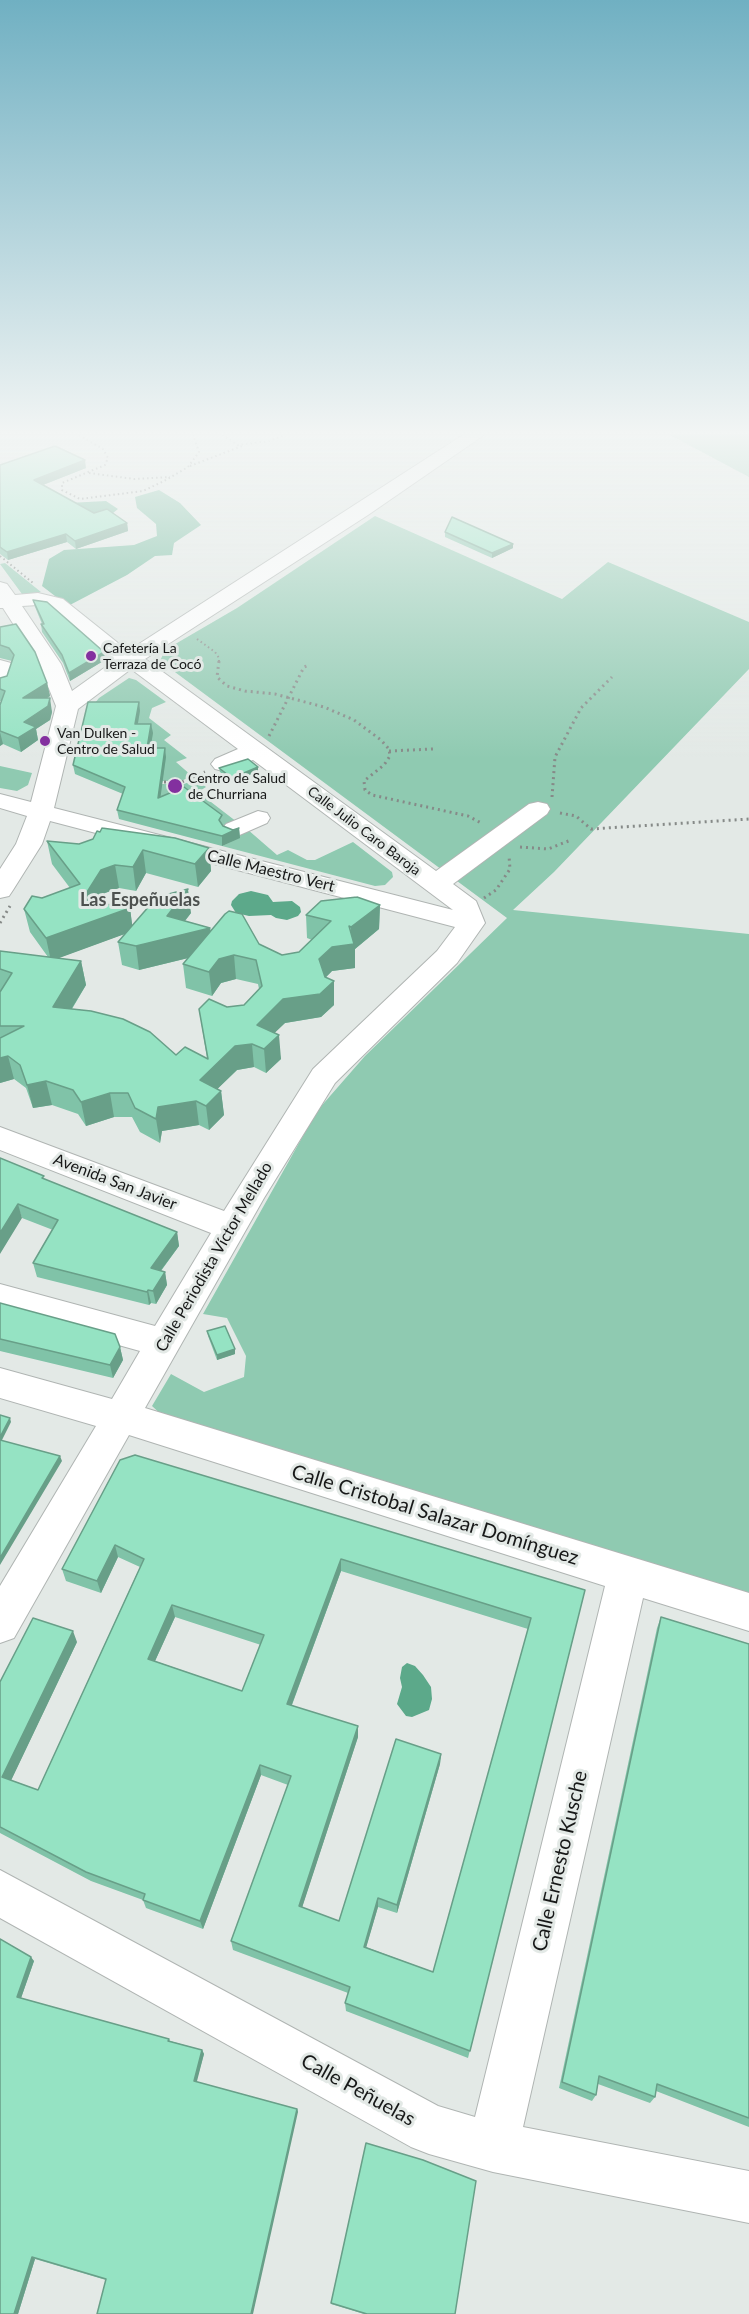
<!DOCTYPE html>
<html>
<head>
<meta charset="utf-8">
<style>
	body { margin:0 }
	canvas { display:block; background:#e3e9e6 }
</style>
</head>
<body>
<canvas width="749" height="2314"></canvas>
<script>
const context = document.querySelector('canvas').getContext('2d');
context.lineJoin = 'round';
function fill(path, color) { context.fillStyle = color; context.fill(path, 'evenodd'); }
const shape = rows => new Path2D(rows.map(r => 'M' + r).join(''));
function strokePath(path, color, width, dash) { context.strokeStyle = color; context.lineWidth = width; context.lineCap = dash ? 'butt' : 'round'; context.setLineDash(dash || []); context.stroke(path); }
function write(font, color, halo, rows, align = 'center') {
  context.font = font + ' Lato,sans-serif'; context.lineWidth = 6; context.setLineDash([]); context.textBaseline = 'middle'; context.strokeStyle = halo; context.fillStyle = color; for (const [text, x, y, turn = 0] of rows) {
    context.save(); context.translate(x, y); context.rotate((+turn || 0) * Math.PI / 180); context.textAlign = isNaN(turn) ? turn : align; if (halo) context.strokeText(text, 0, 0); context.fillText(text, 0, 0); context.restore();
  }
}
fill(shape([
	[670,435,749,435,749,477],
	[375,516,562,599,608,562,749,622,749,669,554,872,513,910,749,934,749,1593,165,1418,152,1406,171,1374,204,1392,244,1377,246,1356,227,1318,203,1314,317,1111,365,1056,507,918,160,661,165,650,237,608],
	[5,563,41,592,22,594,0,564],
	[129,678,136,680,166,702,152,708,149,718,171,735,164,740,187,758,176,762,192,776,181,781,114,781,98,757,90,709,99,698],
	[0,766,32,773,28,785,17,791,0,788],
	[196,779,206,787,198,792,237,822,226,827,185,796,153,810,143,784,184,784],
	[247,829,277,855,288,850,307,860,315,860,353,842,392,872,393,877,385,885,375,886,222,846,239,838,236,835]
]), '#8fcab1');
fill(shape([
	[159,490,180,503,201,525,174,543,172,555,155,556,127,575,68,606,42,586,49,559,64,550,134,545,157,536,156,524,137,508,135,497],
	[106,501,118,509,108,517,80,526,68,503]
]), '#6ab798');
fill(shape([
	[251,891,268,895,273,902,292,901,300,907,301,912,298,916,287,920,276,918,271,915,249,916,236,913,231,905,232,901,239,894],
	[407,1663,415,1666,423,1675,431,1687,432,1699,429,1710,412,1717,406,1716,397,1704,402,1687,400,1678,402,1667]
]), '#5ca98a');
const minor = shape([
	[463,435,484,435,368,515,145,659,436,871,529,804,538,802,547,804,550,809,547,814,453,884,476,901,485,923,457,963,335,1083,264,1198,145,1408,749,1593,749,1631,643,1598,523,2127,749,2171,749,2223,493,2172,429,2154,411,2147,0,1918,0,1870,438,2106,475,2117,605,1586,129,1435,14,1638,0,1643,0,1586,96,1426,0,1398,0,1368,112,1399,140,1351,0,1312,0,1284,155,1326,211,1233,0,1150,0,1127,224,1211,313,1069,437,951,455,927,50,821,42,844,13,890,9,896,0,898,0,869,16,844,27,816,0,808,0,794,31,802,56,706,39,664,3,608,0,608,0,582,7,584,15,595,38,593,63,599,128,651,463,435],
	[38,605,49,608,114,661,72,691,61,664,22,606,38,605],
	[131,669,238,749,215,759,211,764,215,769,223,771,253,760,453,910,54,808,78,709,131,669],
	[0,660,11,663,14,668,11,683,8,688,0,690,0,660],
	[258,811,267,813,270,818,267,823,235,837,226,834,222,829,226,824,258,811]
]);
strokePath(minor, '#b0b5b3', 2);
strokePath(shape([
	[79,435,103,449,108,458,105,465,62,483,62,490,80,499,143,491,164,481,188,467,199,452,193,435],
	[222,435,238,445,269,441,285,435],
	[190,466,242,446],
	[89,473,134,479,170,477],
	[0,556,33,583],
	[197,639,215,652,219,658,219,662]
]), '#868a88', 2, [1.5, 3]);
strokePath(shape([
	[219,661,217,677,227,686,245,691,275,694,324,707,354,720,381,740,389,749,390,756,384,765,364,781,365,790,372,795,468,816,483,824],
	[269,736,304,667,309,665],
	[389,751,433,749],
	[158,782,182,782,205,772],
	[552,797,555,757,581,708,612,677],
	[560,813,576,816,591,829,749,819],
	[520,847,548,849,571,840],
	[484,898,496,890,510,869,509,856],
	[0,923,10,906]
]), '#868a88', 3, [2, 4]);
fill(minor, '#fff');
fill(shape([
	[0,465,86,468,43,485,94,513,127,523,128,531,76,549,67,542,8,560,0,554],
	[445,532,513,548,492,558,445,537],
	[33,600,104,652,105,660,70,681,63,663,42,632,41,624,42,624,35,607],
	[0,627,47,683,50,696,47,698,52,712,50,720,36,729,38,740,21,752,3,744,0,746,0,705,1,701,0,701,0,678,7,676,12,661,0,658],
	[139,702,140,711,138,724,151,724,153,733,150,748,166,757,160,797,223,825,223,826,233,830,239,828,240,838,222,846,119,819,117,810,123,794,75,774,73,765],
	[219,768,258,771,233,783,220,772],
	[47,841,79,844,209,848,211,871,198,887,146,873,136,891,119,888,105,893,99,903,130,908,132,925,191,913,185,921,210,928,211,931,259,944,282,955,299,952,312,940,307,938,306,915,380,905,379,929,355,949,355,968,332,971,326,977,334,1005,321,1017,285,1023,274,1033,281,1059,266,1073,254,1067,237,1070,217,1089,221,1091,224,1115,209,1130,199,1125,162,1131,160,1143,140,1132,132,1117,114,1117,86,1126,78,1114,52,1105,33,1108,26,1088,14,1079,0,1083,0,951,48,957,30,932,24,909,42,898,70,888,52,864],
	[124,934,118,942,122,965,139,970,188,958,183,964,186,988,212,996,221,983,236,979,258,984,259,989,244,1005,227,1007,199,1009,207,1058,176,1055,72,1009,86,985,81,961,58,958],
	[0,1158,45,1180,177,1232,179,1246,161,1271,165,1272,167,1285,156,1304,151,1303,149,1305,37,1277,33,1263,53,1230,22,1218],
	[0,1303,120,1347,123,1360,113,1378,0,1351],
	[207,1331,235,1349,235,1354,217,1360,208,1336],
	[120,1460,585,1590,468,2058,346,2011,345,2003,348,1993,233,1950,231,1941,288,1785,261,1775,203,1929,146,1908,143,1900,91,1881,0,1833,0,1682,77,1642,11,1780,38,1790,140,1567,118,1557,101,1593,66,1581,62,1569],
	[341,1571,528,1629,433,1972,366,1947,378,1907,397,1913,440,1764,441,1754,339,1921,302,1907,358,1737,292,1705],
	[175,1617,261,1645,242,1691,155,1661],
	[661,1617,749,1644,749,2127,656,2091,655,2097,650,2103,598,2084,596,2095,592,2101,559,2088,657,1628],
	[0,1939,34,1961,21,1998,169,2039,170,2041,202,2050,204,2054,196,2082,297,2109,298,2112,106,2280,35,2259,18,2314],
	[331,2303,455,2314,364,2314,331,2304]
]), '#80c3a8');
fill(shape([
	[85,460,86,468,35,488,34,480],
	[127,523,128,531,76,549,75,541],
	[66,534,67,542,8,560,7,552],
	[513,544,513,548,492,558,492,553],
	[104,652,105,660,70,681,69,673],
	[47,683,50,696,26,712,23,698],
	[50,698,52,712,50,720,36,729,38,740,21,752,18,738,24,722],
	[139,702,140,711,136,734,135,724],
	[151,724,153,733,149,757,147,748],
	[0,732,3,744,0,746],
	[165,748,166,757,159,808,158,798],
	[258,767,258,771,233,783,232,778],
	[239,828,240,838,222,846,222,836],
	[209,848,211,871,198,887,195,864],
	[143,850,146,873,136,891,133,867],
	[115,865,119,888,105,893,86,923,130,908,133,931,51,961,46,938,82,900,101,870],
	[188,889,191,913,172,937,210,928,213,952,139,970,136,946,167,916],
	[380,905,379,929,355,949,355,968,332,971,320,983,319,959,332,947,351,944,351,927],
	[234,955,236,979,221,983,212,996,209,972,219,959],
	[81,961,86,985,58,1031,53,1007],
	[334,981,334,1005,321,1017,285,1023,260,1047,257,1025,283,999],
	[279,1035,281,1059,266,1073,264,1049],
	[252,1044,254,1067,237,1070,203,1103,200,1080,235,1046],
	[8,1056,14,1079,0,1083,0,1058],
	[46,1081,52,1105,33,1108,27,1085],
	[221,1091,224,1115,209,1130,206,1106],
	[110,1093,114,1117,86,1126,81,1102],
	[196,1101,199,1125,162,1131,160,1143,156,1119,158,1107],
	[18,1204,22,1218,0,1254,0,1233],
	[177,1232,179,1246,153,1281,151,1268],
	[165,1272,167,1285,156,1304,153,1291],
	[148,1290,151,1303,149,1305,147,1292],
	[120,1347,123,1360,113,1378,110,1365],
	[235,1349,235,1354,217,1360,217,1355],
	[10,1418,11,1422,0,1444,0,1437],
	[60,1456,62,1461,0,1565,0,1558],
	[115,1545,118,1557,101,1593,97,1581],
	[341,1559,341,1571,288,1715,287,1704],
	[172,1605,175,1617,151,1670,148,1659],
	[73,1631,77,1642,8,1787,2,1777],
	[358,1726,358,1737,300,1914,299,1906],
	[441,1754,440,1764,397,1913,397,1905],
	[260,1765,261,1775,203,1929,200,1921],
	[378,1898,378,1907,364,1955,364,1947],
	[31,1957,34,1961,20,2001,17,1997],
	[202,2050,204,2054,196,2085,194,2081],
	[297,2109,298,2112,253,2314,251,2314],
	[32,2257,35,2259,18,2314,14,2314]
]), '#689f88');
const building = shape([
	[55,446,85,460,34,480,94,513,107,509,127,523,75,541,66,534,7,552,0,547,0,465,55,446],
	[452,517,513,544,492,553,445,532,452,517],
	[33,600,47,602,104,652,69,673,62,655,41,624,44,624,33,600],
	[16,624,35,652,47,683,23,698,50,698,48,706,24,722,36,727,18,738,0,731,0,705,5,691,0,689,0,678,7,676,14,655,9,648,0,645,0,627,16,624],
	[88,702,139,702,135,724,151,724,147,748,165,748,158,798,184,787,222,815,219,820,223,826,233,830,239,828,222,836,117,810,125,787,73,765,88,702],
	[248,759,258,767,232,778,219,768,248,759],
	[102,828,175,838,209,848,195,864,143,850,133,867,115,865,101,870,82,900,130,908,46,938,24,909,32,896,42,898,80,884,47,841,79,844,93,839,97,831,100,832,102,828],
	[188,889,167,916,210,928,136,946,118,942,157,897,188,889],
	[357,897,380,905,351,927,349,926,354,944,332,947,319,959,325,977,334,981,320,994,283,999,257,1025,279,1035,264,1049,252,1044,235,1046,200,1080,221,1091,206,1106,196,1101,158,1107,156,1119,135,1108,128,1093,110,1093,81,1102,73,1090,46,1081,27,1085,20,1065,8,1056,0,1058,0,1038,24,1026,0,1026,0,992,12,973,0,969,0,951,81,961,53,1007,91,1011,123,1019,150,1032,176,1055,185,1047,208,1059,199,1009,209,999,227,1007,244,1005,262,986,256,960,234,955,219,959,209,972,183,964,225,914,229,911,242,914,259,944,282,955,299,952,331,921,306,915,321,901,357,897],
	[0,1158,44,1176,42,1178,177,1232,151,1268,165,1272,153,1291,148,1290,147,1292,33,1263,58,1220,18,1204,0,1233,0,1158],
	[0,1303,115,1334,120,1347,110,1365,0,1339,0,1303],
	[225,1326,235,1349,217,1355,207,1331,225,1326],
	[0,1415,10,1418,0,1437,0,1415],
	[0,1440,60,1456,0,1558,0,1440],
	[135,1455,585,1590,470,2051,345,2003,350,1987,231,1941,291,1776,260,1765,200,1921,143,1900,145,1894,86,1872,0,1827,0,1682,33,1618,73,1631,2,1777,38,1790,144,1559,115,1545,97,1581,62,1569,120,1460,135,1455],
	[341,1559,531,1618,433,1972,364,1947,378,1898,397,1905,441,1754,396,1739,339,1921,299,1906,358,1726,287,1704,341,1559],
	[172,1605,264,1635,242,1691,148,1659,172,1605],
	[661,1617,749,1644,749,2118,657,2084,655,2097,599,2076,596,2095,562,2082,661,1617],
	[0,1939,31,1957,17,1997,169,2039,168,2041,202,2050,194,2081,297,2109,251,2314,97,2314,106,2279,32,2257,14,2314,0,2314,0,1939],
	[366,2143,423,2160,476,2181,455,2314,367,2314,331,2303,366,2143]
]);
fill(building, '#95e3c3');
strokePath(building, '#689f88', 1.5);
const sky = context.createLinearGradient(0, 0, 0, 759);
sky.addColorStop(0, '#70b0c2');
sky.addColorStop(0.57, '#f2f5f4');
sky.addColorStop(1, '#f2f5f400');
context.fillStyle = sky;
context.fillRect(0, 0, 749, 759);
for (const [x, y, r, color] of [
	[91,656,6,"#83309f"],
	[45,741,6,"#83309f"],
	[175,786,8,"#83309f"]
]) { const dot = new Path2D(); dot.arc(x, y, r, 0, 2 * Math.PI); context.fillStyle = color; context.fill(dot); strokePath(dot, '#e3e9e6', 2); }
write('14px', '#171818', '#e3e9e6', [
	["Cafetería La",103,648],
	["Terraza de Cocó",103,664],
	["Van Dulken -",57,733],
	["Centro de Salud",57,749],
	["Centro de Salud",188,778],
	["de Churriana",188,794]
], 'left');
write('14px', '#171818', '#e3e9e6', [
	["Calle Julio Caro Baroja",364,831,37]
]);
write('16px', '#171818', '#e3e9e6', [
	["Calle Maestro Vert",271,871,14],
	["Avenida San Javier",115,1182,21],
	["Calle Periodista Víctor Mellado",214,1257,-60]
]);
write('bold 18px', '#4d514f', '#e3e9e6', [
	["Las Espeñuelas",140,900]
]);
write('20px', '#171818', '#e3e9e6', [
	["Calle Cristobal Salazar Domínguez",435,1515,17],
	["Calle Ernesto Kusche",560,1861,-77],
	["Calle Peñuelas",358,2090,29]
]);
</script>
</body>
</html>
